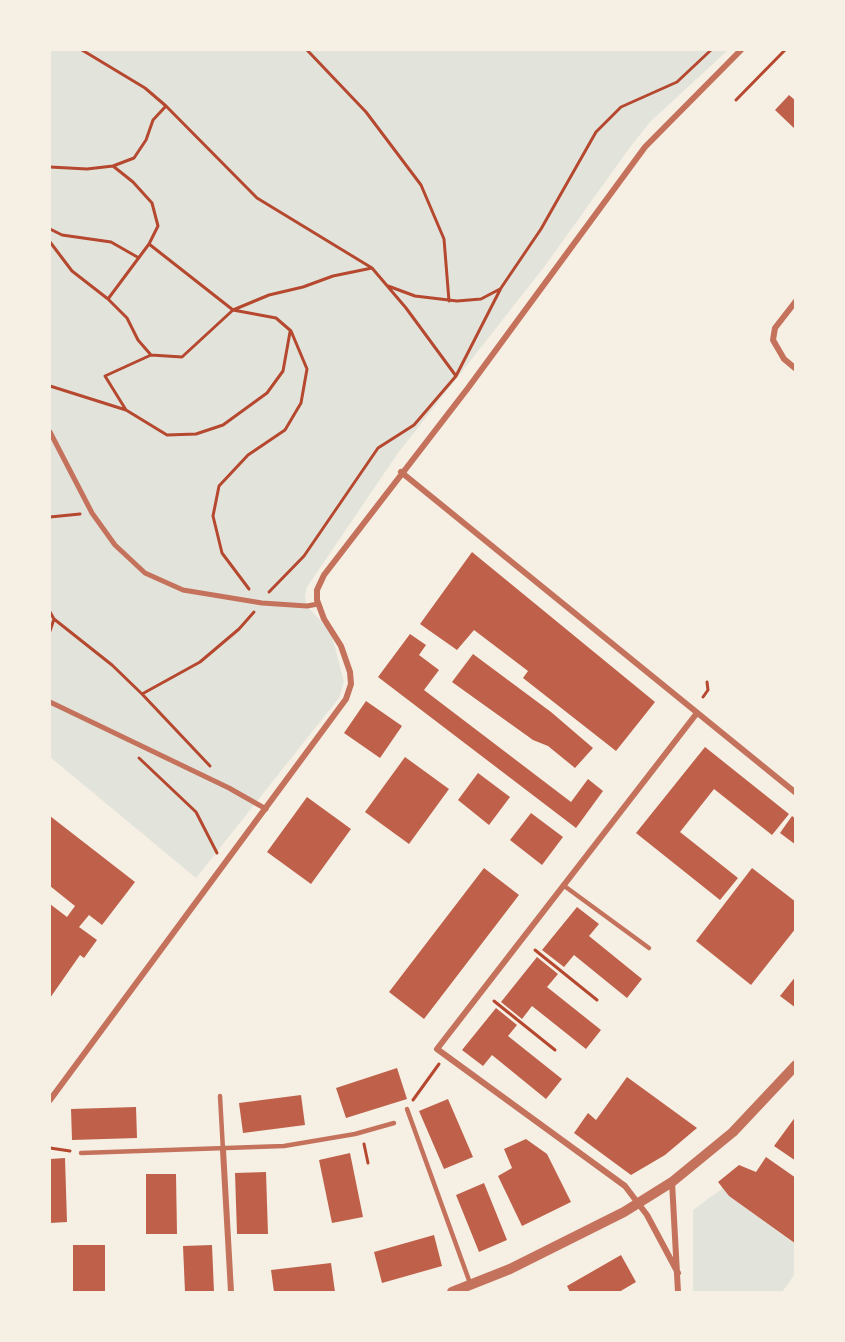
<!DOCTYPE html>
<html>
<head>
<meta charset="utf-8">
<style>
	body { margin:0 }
	#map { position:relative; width:845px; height:1342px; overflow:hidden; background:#f6efe4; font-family:Raleway,sans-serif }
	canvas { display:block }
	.frame { position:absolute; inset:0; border:51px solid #f6efe4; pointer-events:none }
</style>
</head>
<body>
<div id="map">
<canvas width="845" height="1342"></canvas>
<div class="frame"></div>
</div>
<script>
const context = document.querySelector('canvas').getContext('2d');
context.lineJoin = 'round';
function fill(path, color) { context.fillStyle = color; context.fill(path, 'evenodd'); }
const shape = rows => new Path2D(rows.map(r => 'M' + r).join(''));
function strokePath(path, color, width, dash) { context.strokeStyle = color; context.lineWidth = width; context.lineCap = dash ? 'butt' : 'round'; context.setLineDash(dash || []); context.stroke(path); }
fill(shape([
	[50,50,728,50,650,122,631,146,544,267,398,453,307,587,305,597,307,606,331,632,344,682,339,698,196,878,50,757],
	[723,1188,729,1196,795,1244,795,1274,782,1292,693,1292,693,1210]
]), '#e2e4dc');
fill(shape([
	[789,95,796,101,796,130,775,110],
	[472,552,655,702,616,751,523,678,528,671,474,630,457,650,420,624],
	[410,634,426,645,419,655,439,670,424,690,571,802,588,779,603,791,576,828,378,677],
	[473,654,551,712,593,748,575,768,548,746,533,740,452,682],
	[366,701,402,726,380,758,344,733],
	[705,747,789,814,772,835,714,789,680,832,738,878,720,900,636,833],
	[405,757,449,789,409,844,365,812],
	[478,773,510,797,489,825,458,800],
	[307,797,351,829,311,884,267,852],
	[531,813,563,837,542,865,510,840],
	[50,816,135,882,102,925,89,915,79,927,97,940,84,958,80,955,50,998,50,904,67,917,75,906,50,886],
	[792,816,796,819,796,845,780,833],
	[484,868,519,895,424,1019,389,992],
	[752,868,796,902,796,928,751,985,696,941],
	[577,907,599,924,589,936,642,979,627,998,574,955,564,967,542,950],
	[537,957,558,974,547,987,601,1030,586,1049,532,1006,522,1019,501,1002],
	[796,976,796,1008,780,996],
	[496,1008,517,1025,508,1036,562,1079,546,1099,492,1055,483,1066,462,1050],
	[397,1068,407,1099,346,1118,336,1088],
	[627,1077,697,1128,665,1155,631,1175,574,1133,588,1113,596,1120],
	[301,1095,305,1125,243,1133,239,1103],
	[448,1099,473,1157,444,1169,419,1111],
	[136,1107,137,1138,72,1140,71,1109],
	[796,1116,796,1161,774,1146],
	[526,1139,547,1154,571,1202,522,1226,498,1176,512,1168,504,1149],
	[350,1153,363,1217,332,1223,319,1160],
	[766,1157,796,1178,796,1244,729,1196,718,1182,739,1165,756,1172],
	[65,1158,67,1222,50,1223,50,1159],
	[266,1172,268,1234,237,1234,235,1173],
	[146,1174,176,1174,177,1234,146,1234],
	[484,1183,507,1240,479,1252,456,1195],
	[434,1235,442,1266,382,1283,374,1252],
	[73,1245,105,1245,105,1292,73,1292],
	[212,1245,214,1292,185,1292,183,1246],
	[621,1255,636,1282,619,1292,570,1292,567,1286],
	[331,1263,335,1292,274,1292,271,1270]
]), '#bf614a');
strokePath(shape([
	[82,50,145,88,166,106,257,198,372,268,406,308,456,376],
	[307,50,366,112,421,185,444,239,449,301],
	[736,100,785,50],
	[50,167,87,169,113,166,134,158,146,140,153,120,166,106],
	[50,229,62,235,111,242,139,258],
	[50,242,72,271,108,299,127,318,138,340,151,355],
	[149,244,233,310,276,318,291,331,307,369,301,403,285,430,248,455,219,486,213,516,222,553,249,589],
	[388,286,415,296,457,301,481,299,500,289],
	[108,299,149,244,158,226,152,203,133,182,113,166],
	[50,386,126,410,167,435,196,434,223,425,267,393,283,371,290,332],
	[126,410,105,376,151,355,182,357,233,310,269,295,303,287,333,276,372,268],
	[50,517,80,514],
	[269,592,304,556,378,448,414,425,456,376,501,288,541,229,596,132,621,107,677,82,711,50],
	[50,612,54,619,112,665,142,694],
	[50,631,54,619],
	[703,697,708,690,707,682],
	[139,758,196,812,217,853],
	[210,766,142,694,200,662,239,629,254,612],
	[535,950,597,1000],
	[494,1001,555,1050],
	[413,1100,439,1064],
	[364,1144,368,1163],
	[50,1148,70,1151]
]), '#b5482f', 3);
strokePath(shape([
	[563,885,649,948],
	[220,1096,223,1150],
	[407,1109,470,1283],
	[81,1153,284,1146,355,1134,394,1123]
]), '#c5725c', 4.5);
strokePath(shape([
	[50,432,92,513,115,545,145,573,183,590,262,603,307,606,318,604],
	[50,702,229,788,266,809]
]), '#c5725c', 5);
strokePath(shape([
	[796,301,775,328,773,340,784,359,796,369],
	[401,472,796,793],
	[50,1100,346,699,351,684,350,672,341,646,324,619,317,600,317,590,324,575,468,388,645,147,741,50],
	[223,1150,231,1292],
	[672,1182,678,1292],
	[678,1273,647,1215,625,1186,437,1049,697,713]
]), '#c5725c', 6);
strokePath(shape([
	[452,1292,510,1269,624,1212,672,1182,733,1132,796,1065]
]), '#c5725c', 10);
</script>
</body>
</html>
